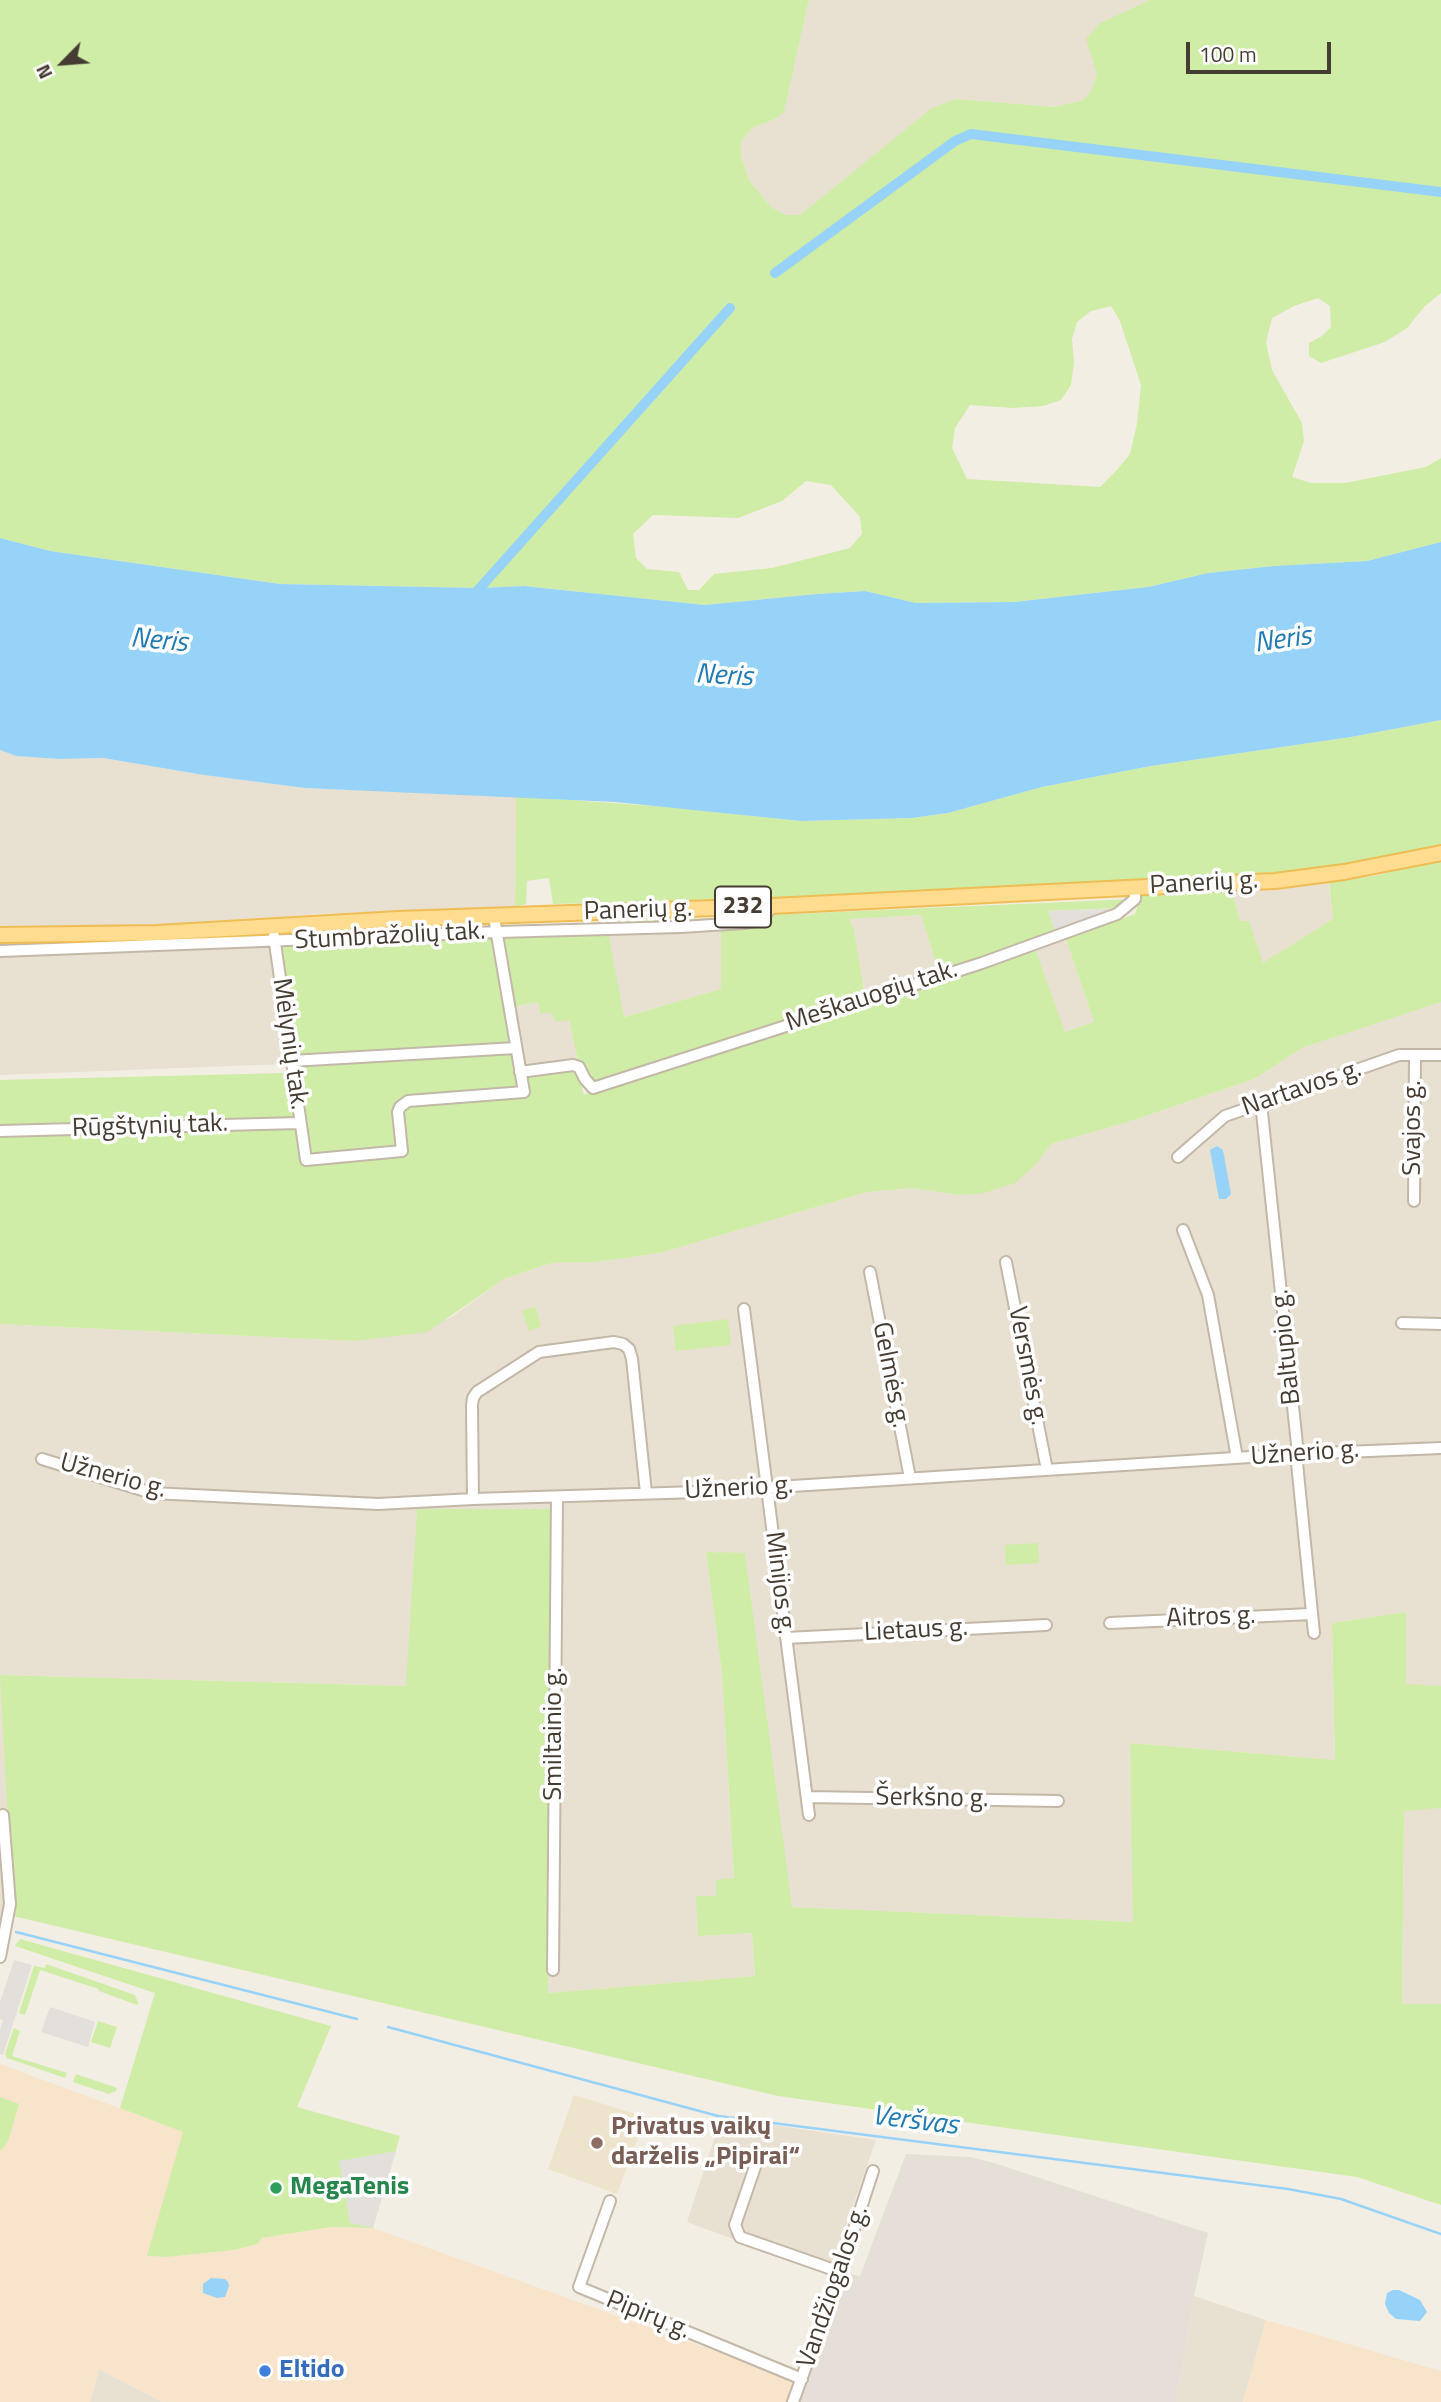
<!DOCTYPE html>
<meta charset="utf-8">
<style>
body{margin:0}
#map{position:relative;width:1441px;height:2402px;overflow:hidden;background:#f3eee3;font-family:"Titillium Web",sans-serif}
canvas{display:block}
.north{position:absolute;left:28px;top:28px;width:70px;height:70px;-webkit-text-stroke:5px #fff;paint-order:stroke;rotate:245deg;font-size:19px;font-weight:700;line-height:28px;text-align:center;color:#463d32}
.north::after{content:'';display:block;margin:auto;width:24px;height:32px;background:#463d32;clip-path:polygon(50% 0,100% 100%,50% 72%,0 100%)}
.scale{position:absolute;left:1186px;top:42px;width:145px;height:32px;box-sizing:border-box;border:4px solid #463d32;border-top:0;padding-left:9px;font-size:21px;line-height:24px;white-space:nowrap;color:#463d32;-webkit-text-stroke:5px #fff;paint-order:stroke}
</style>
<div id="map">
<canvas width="1441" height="2402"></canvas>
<div class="north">N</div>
<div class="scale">100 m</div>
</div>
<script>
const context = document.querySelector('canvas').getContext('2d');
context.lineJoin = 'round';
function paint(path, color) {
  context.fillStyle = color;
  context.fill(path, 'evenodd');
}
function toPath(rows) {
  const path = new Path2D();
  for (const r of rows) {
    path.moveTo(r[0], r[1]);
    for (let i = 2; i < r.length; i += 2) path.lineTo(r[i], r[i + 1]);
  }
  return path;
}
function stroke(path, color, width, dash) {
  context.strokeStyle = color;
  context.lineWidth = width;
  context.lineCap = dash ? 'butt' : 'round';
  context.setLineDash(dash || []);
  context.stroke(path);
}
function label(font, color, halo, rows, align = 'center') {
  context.font = font + ' "Titillium Web",sans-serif';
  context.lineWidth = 7;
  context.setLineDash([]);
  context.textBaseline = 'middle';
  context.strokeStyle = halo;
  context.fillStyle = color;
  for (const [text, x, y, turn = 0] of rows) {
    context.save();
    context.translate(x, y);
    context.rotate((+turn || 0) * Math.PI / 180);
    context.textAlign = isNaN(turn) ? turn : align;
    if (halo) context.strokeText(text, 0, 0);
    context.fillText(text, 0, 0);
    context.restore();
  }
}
paint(toPath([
 [809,0,1150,0,1101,23,1097,74,1091,91,1083,100,1055,107,956,99,933,108,800,215,785,215,770,206,749,180,741,155,741,142,752,128,775,119,784,111],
 [0,750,16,756,59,759,103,758,204,775,305,788,516,796,515,907,316,914,173,926,0,927],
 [1328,878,1333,919,1263,964,1249,922,1240,922,1231,888],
 [921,915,939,972,865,996,854,929,848,919],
 [721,926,722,989,623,1017,608,933],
 [1066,939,1094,1022,1064,1032,1036,951],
 [267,946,273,951,286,1061,283,1064,0,1075,0,956],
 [539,1002,551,1012,569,1020,578,1061,527,1068,523,1064,513,1007],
 [1441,1002,1441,2004,1402,2004,1406,1612,1332,1623,1335,1760,1130,1743,1134,1922,791,1907,745,1554,706,1552,722,1674,734,1878,717,1896,698,1936,752,1933,755,1976,548,1993,551,1735,417,1510,407,1686,1,1675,12,1903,0,1957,0,1324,355,1341,450,1318,504,1279,551,1263,596,1262,660,1253,867,1192,912,1188,960,1195,1037,1163,1051,1144,1128,1122,1254,1079,1302,1048],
 [722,2115,738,2120,876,2140,829,2274,687,2222],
 [1194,2296,1266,2320,1243,2402,1176,2402],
 [99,2369,162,2402,90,2402]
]), '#e8e0d0');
paint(toPath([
 [0,2064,184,2132,148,2256,167,2257,234,2250,262,2238,331,2227,373,2228,795,2380,787,2402,162,2402,99,2369,90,2402,0,2402],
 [1266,2320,1441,2371,1441,2402,1243,2402]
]), '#f8e4cb');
paint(toPath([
 [906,2154,970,2157,994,2163,1208,2233,1194,2296,1176,2402,793,2402,840,2272,860,2276]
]), '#e5dfd8');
paint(toPath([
 [574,2095,646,2117,617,2194,548,2169]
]), '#eee3cb');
paint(toPath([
 [0,0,809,0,784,112,775,119,752,128,741,142,741,155,749,180,770,206,785,215,800,215,932,108,956,99,1055,107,1083,100,1091,91,1097,74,1086,39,1100,23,1150,0,1441,0,1441,293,1425,306,1407,328,1385,342,1321,363,1309,356,1309,343,1322,336,1331,327,1330,306,1318,298,1294,306,1272,318,1266,342,1272,370,1302,423,1304,441,1292,477,1311,483,1345,483,1426,467,1441,458,1441,542,1367,561,1274,566,1208,573,1148,587,1014,602,916,603,865,591,817,594,705,605,524,586,480,588,280,584,50,551,0,538],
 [1111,306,1120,321,1141,385,1137,424,1130,454,1116,471,1100,487,967,479,952,448,955,428,970,405,1013,408,1043,406,1061,400,1071,385,1074,363,1072,339,1077,322,1091,311],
 [806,481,831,485,860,517,862,534,850,548,772,568,714,574,699,590,688,590,679,572,647,569,636,558,633,534,653,515,738,518,782,501],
 [1441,720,1441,845,1368,860,1325,869,1136,881,770,898,553,904,549,878,527,881,526,904,515,907,516,796,667,807,801,821,912,818,948,813,1042,787,1151,766,1351,737],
 [1441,860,1441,1002,1302,1048,1254,1079,1128,1122,1051,1144,1037,1163,1015,1183,984,1193,960,1195,912,1188,867,1192,660,1253,596,1262,551,1263,504,1279,427,1332,355,1341,0,1324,0,1135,296,1128,303,1163,403,1155,402,1112,406,1106,528,1096,525,1076,577,1070,584,1095,757,1038,1036,951,1065,1032,1094,1022,1066,939,1135,914,1142,892,1231,888,1240,921,1249,921,1263,963,1333,919,1329,881,1374,876],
 [1132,899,1121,908,1048,911,1056,933,939,972,921,915,849,919,854,929,865,996,595,1082,589,1079,583,1062,578,1061,569,1020,556,1022,551,1012,541,1014,538,1002,513,1007,502,937,608,932,624,1017,721,989,721,926,758,924,770,921,771,915],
 [759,916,759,917,587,928,609,922],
 [492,935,512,1044,293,1058,280,946],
 [512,1051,519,1086,516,1088,401,1102,398,1148,308,1157,294,1063],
 [285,1073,288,1078,293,1119,0,1127,0,1080],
 [533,1307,536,1308,541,1326,529,1331,522,1311],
 [728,1319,731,1345,676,1351,673,1326],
 [417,1509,552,1509,548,1993,755,1976,752,1933,698,1936,696,1896,716,1896,716,1880,734,1878,722,1674,706,1552,745,1553,792,1907,1133,1922,1130,1743,1335,1760,1332,1623,1406,1612,1406,1684,1441,1686,1441,1808,1404,1811,1402,2004,1441,2004,1441,2205,1357,2177,778,2096,13,1916,0,1675,406,1686],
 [1038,1543,1039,1563,1006,1565,1005,1545],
 [20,1939,331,2026,297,2107,400,2136,373,2228,331,2227,262,2238,257,2244,234,2250,167,2257,147,2256,183,2132,120,2108,155,1993,15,1946],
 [46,1964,135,1995,138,2003,137,2005,99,1991,99,1989,40,1970,25,2015,19,2013,34,1966,45,1968],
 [98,2021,117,2027,110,2048,91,2042],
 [14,2028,20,2031,12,2056,67,2073,65,2078,7,2058,5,2054],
 [76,2074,117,2088,116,2091,109,2094,73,2082],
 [0,2097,19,2104,8,2141,2,2150,0,2150]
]), '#cfeda6');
paint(toPath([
 [1121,908,1057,936,1048,911],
 [14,1960,32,1965,3,2055,0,2054,0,2030,3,2020,0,2019,0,2002],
 [50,2007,95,2022,88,2047,41,2032],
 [396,2151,373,2228,350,2223,339,2161]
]), '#e3e0dc');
paint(toPath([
 [0,538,50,551,280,584,480,588,524,586,705,605,817,594,865,591,916,603,1014,602,1148,587,1208,573,1274,566,1367,561,1441,542,1441,720,1351,737,1151,766,1042,787,948,813,912,818,801,821,615,802,305,788,204,775,103,758,59,759,16,756,0,750],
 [1217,1146,1223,1150,1231,1194,1226,1199,1219,1199,1210,1150],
 [211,2278,225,2279,228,2282,229,2286,225,2297,217,2298,203,2293,203,2284],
 [1393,2290,1399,2290,1420,2300,1427,2312,1420,2321,1396,2319,1389,2313,1385,2304,1387,2293]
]), '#97d3f8');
stroke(toPath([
 [16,1932,357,2019],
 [388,2027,718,2116,1288,2189,1341,2199,1441,2234]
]), '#97d3f8', 2.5);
stroke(toPath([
 [775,273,955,141,971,134,1441,192],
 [471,598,730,308]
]), '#97d3f8', 10);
const minor = toPath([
 [274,936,306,1160,402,1151,398,1112,400,1107,408,1101,524,1092,494,917],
 [0,951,498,932,681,927,744,923,762,920,772,906],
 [291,1061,516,1048],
 [520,1072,573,1065,579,1067,585,1079,593,1088,982,963,1117,914,1135,899,1135,888],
 [1261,1103,1298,1454,1297,1463,1314,1633],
 [0,1131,299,1123],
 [1178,1157,1225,1116,1399,1055,1441,1055],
 [1414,1201,1415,1055],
 [1183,1230,1208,1295,1237,1458],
 [1006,1262,1047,1470],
 [870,1272,910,1478],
 [744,1309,809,1815],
 [1402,1323,1441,1324],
 [42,1459,152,1493,378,1504,473,1499,698,1492,1298,1454,1441,1448],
 [473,1499,472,1405,473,1398,477,1392,539,1352,614,1342,623,1344,629,1349,632,1359,646,1493],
 [1110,1623,1312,1614],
 [786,1638,1046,1625],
 [807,1797,1058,1801],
 [0,1957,10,1904,3,1815],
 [553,1970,557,1497],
 [757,2161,735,2225,740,2237,840,2272],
 [610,2201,579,2287,802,2379],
 [793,2402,840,2272,873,2171]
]);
const major = toPath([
 [0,935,157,933,398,919,772,906,1226,883,1275,881,1344,872,1441,853]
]);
stroke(minor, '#c3b8a7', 14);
stroke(major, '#f0bd54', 18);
stroke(minor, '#fff', 10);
stroke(major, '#ffdc90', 14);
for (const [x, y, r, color] of [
 [597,2143,7,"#8d6e63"],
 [276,2188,7,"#2e9e5b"],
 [265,2371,7,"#3f7fe0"]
]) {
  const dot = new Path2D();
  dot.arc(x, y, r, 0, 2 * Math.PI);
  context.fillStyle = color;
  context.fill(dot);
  stroke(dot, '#fff', 2.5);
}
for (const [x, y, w] of [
 [743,907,56]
]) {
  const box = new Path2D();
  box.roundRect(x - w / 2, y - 20.5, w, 41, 5);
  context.fillStyle = '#fff';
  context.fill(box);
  stroke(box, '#463d32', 2);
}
label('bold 24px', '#463d32', null, [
 ["232",743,907]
]);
label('26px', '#463d32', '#fff', [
 ["Panerių g.",1204,884,-3],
 ["Panerių g.",638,911,-2],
 ["Stumbražolių tak.",390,937,-3],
 ["Meškauogių tak.",872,997,-18],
 ["Mėlynių tak.",289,1044,82],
 ["Nartavos g.",1302,1089,-19],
 ["Rūgštynių tak.",150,1127,-2],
 ["Svajos g.",1414,1128,-90],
 ["Baltupio g.",1287,1347,-96],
 ["Versmės g.",1027,1366,79],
 ["Gelmės g.",890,1375,79],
 ["Užnerio g.",1305,1454,-4],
 ["Užnerio g.",113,1477,15],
 ["Užnerio g.",739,1489,-3],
 ["Minijos g.",779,1583,83],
 ["Aitros g.",1211,1618,-2],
 ["Lietaus g.",916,1631,-3],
 ["Smiltainio g.",555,1734,-90],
 ["Šerkšno g.",932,1799,1],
 ["Vandžiogalos g.",834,2287,-71],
 ["Pipirų g.",648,2316,22]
]);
label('bold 26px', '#785e54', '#fff', [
 ["Privatus vaikų",611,2128],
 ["darželis „Pipirai“",611,2158]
], 'left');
label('bold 26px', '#27864d', '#fff', [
 ["MegaTenis",290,2188]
], 'left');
label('bold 26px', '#366cbe', '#fff', [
 ["Eltido",279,2371]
], 'left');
label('italic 28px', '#207ab3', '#fff', [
 ["Neris",1283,641,-8],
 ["Neris",159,642,5],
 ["Neris",724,677,3],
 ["Veršvas",915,2122,7]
]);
</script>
